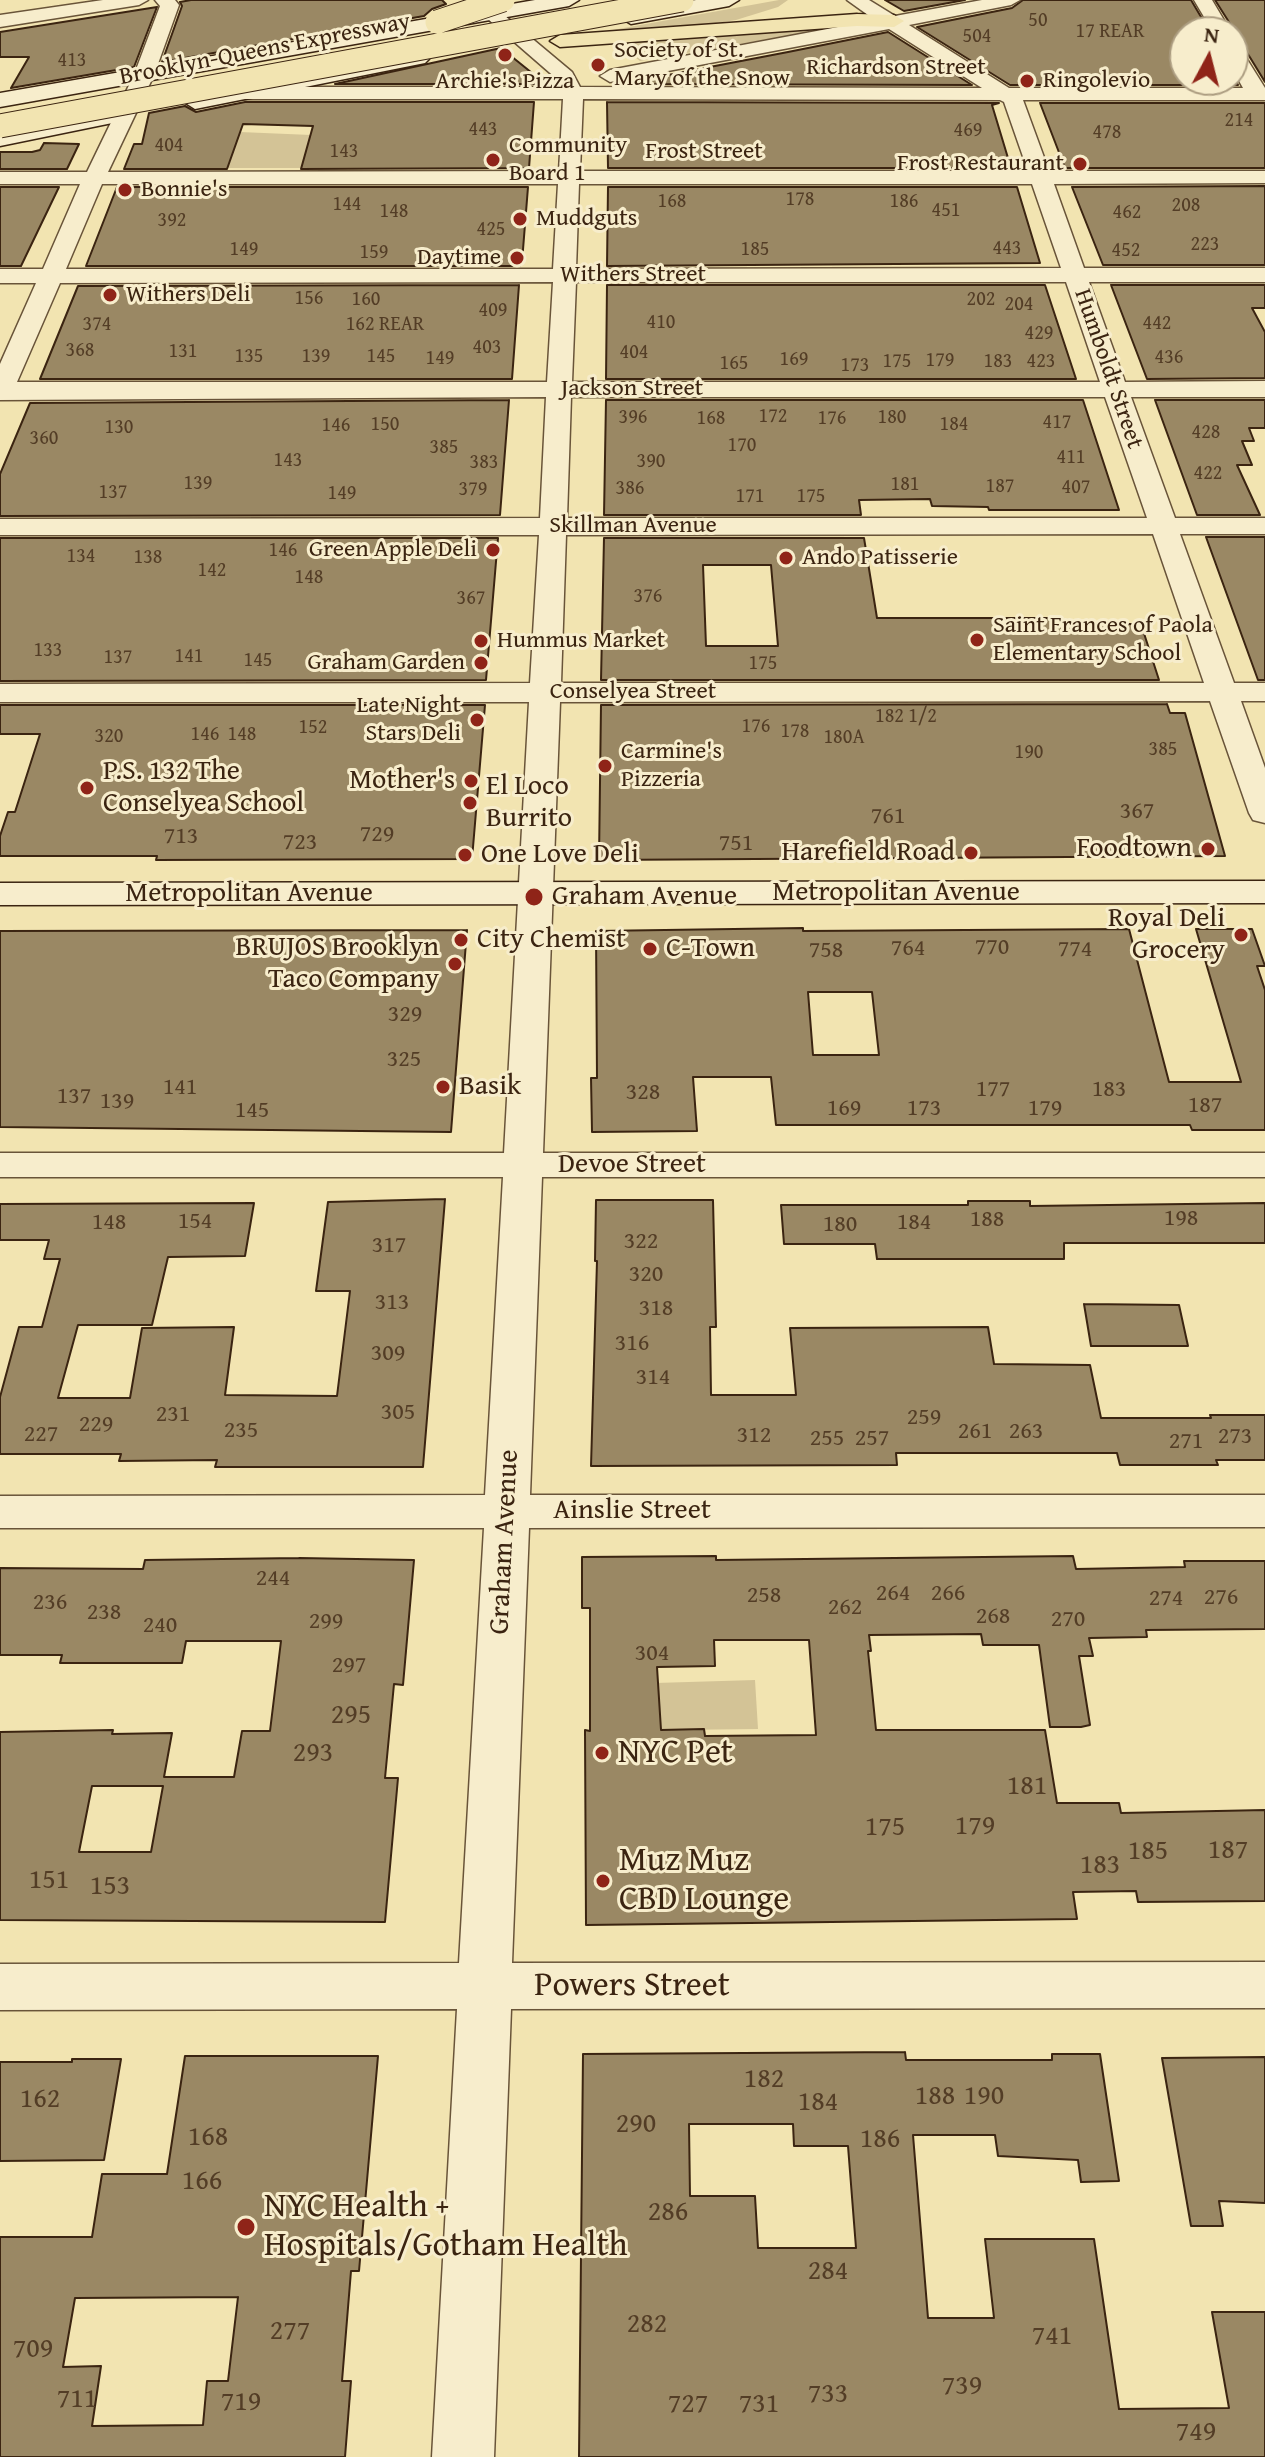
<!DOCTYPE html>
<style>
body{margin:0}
#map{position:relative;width:1265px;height:2457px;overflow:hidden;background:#f2e4b1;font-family:"Gentium Book Plus",serif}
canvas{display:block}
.north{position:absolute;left:1169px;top:16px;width:80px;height:80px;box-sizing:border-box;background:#f7edcc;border:2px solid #ac9d81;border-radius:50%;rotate:7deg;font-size:22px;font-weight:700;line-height:32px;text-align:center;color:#3b2411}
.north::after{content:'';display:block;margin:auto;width:28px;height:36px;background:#8f2418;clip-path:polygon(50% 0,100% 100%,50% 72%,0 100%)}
</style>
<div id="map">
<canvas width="1265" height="2457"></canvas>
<div class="north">N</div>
</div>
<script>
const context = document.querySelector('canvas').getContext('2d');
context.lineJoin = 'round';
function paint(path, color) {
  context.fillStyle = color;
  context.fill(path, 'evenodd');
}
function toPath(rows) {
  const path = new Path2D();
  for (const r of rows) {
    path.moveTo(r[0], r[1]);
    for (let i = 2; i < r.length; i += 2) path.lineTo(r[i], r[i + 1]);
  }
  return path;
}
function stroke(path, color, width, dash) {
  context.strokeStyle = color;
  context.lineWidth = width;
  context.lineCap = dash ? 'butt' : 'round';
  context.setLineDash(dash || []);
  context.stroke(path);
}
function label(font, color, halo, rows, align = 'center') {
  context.font = font + ' "Gentium Book Plus",serif';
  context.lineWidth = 6;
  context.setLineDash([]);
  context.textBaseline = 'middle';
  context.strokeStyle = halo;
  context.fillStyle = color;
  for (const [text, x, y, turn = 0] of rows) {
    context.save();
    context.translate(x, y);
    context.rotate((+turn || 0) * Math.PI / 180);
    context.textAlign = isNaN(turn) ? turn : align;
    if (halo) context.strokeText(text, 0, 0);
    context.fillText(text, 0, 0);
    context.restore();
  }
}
paint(toPath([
 [779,0,788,0,778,7,736,20,692,27,596,33],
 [827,29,640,61,615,42,825,28],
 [240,132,311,135,301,168,228,168],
 [755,1680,758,1729,589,1731,589,1685]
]), '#d3c396');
const building = toPath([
 [191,0,442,0,446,4,432,9,424,16,162,62,182,6,180,2,191,0],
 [885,0,965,0,904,11,885,0],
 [1023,0,1191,0,1210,32,1185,32,1185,80,1233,80,1233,76,1238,85,1010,85,917,27,1012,8,1023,0],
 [1215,0,1265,0,1265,82,1243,46,1233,43,1234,30,1215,0],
 [157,7,134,67,11,88,29,57,0,57,0,32,157,7],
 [888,32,972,85,621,84,788,52,888,32],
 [501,48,537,77,536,84,335,84,501,48],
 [245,102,534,102,529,168,301,169,313,126,243,124,227,169,124,169,134,144,142,144,149,113,185,106,196,112,245,102],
 [607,102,999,103,992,105,1011,168,608,168,607,102],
 [1040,103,1265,103,1265,168,1065,168,1040,103],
 [44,143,79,144,67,169,0,169,0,152,32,152,40,150,44,143],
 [1265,186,1265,265,1103,265,1072,187,1265,186],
 [0,187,59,187,21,266,0,266,0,187],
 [117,187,528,187,522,262,520,266,86,266,117,187],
 [608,187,1017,187,1040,263,607,266,608,187],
 [519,285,512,379,40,379,78,286,519,285],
 [607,285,1045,285,1076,379,606,379,607,285],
 [1111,285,1265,285,1265,308,1252,308,1265,332,1265,378,1147,379,1111,285],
 [509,400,500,515,0,516,0,474,30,403,509,400],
 [606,400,1083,400,1119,510,989,510,988,507,932,506,930,499,859,500,861,515,604,515,606,400],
 [1155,400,1265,400,1265,428,1249,428,1254,441,1242,441,1252,465,1237,465,1260,515,1197,515,1155,400],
 [1206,537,1265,537,1265,680,1258,680,1206,537],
 [0,538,498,538,486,680,0,681,0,538],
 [604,538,864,538,877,618,1056,618,1057,624,1141,624,1159,680,601,680,604,538],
 [703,565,771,565,778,646,706,646,703,565],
 [1167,704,1170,713,1185,713,1225,856,599,860,601,705,1167,704],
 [0,705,485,705,472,859,156,860,157,856,0,856,0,836,8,812,15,812,40,734,0,734,0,705],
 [803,928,803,931,1129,929,1169,1082,1241,1082,1196,929,1252,929,1265,966,1257,966,1265,990,1265,1130,1192,1130,1190,1125,776,1125,771,1077,693,1077,697,1131,592,1132,591,1078,597,1078,596,931,803,928],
 [808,992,872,992,879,1055,813,1055,808,992],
 [467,930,451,1132,0,1127,0,931,467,930],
 [445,1199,423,1467,215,1467,217,1460,119,1461,121,1454,0,1454,0,1397,19,1327,42,1327,60,1259,44,1259,49,1240,0,1240,0,1204,254,1203,245,1256,168,1257,152,1325,78,1325,58,1398,130,1398,142,1328,234,1327,225,1395,337,1396,350,1291,316,1291,328,1202,445,1199],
 [596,1200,713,1200,716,1327,710,1327,711,1395,796,1395,790,1328,988,1327,994,1364,1090,1365,1101,1418,1211,1418,1210,1415,1265,1415,1265,1460,1216,1460,1218,1465,1120,1465,1117,1453,896,1453,897,1465,591,1466,597,1261,595,1261,596,1200],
 [968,1201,1030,1201,1030,1206,1265,1203,1265,1243,1064,1243,1064,1259,877,1259,875,1244,784,1244,781,1205,968,1205,968,1201],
 [1084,1304,1179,1305,1188,1346,1091,1346,1084,1304],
 [716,1556,716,1560,1073,1556,1076,1569,1185,1567,1184,1561,1265,1561,1265,1629,1146,1630,1147,1637,1089,1638,1093,1656,1079,1656,1090,1725,1081,1727,1050,1727,1039,1645,983,1645,981,1634,869,1635,871,1651,868,1651,876,1730,1045,1730,1057,1803,1119,1803,1121,1813,1265,1810,1265,1901,1138,1902,1136,1891,1073,1892,1077,1919,586,1925,585,1730,590,1731,590,1608,582,1608,582,1557,716,1556],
 [714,1640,809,1640,816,1735,705,1736,704,1729,661,1730,657,1667,715,1666,714,1640],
 [299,1558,414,1560,403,1685,394,1684,385,1778,398,1778,385,1922,0,1920,0,1732,113,1730,112,1734,172,1733,164,1777,234,1777,242,1731,270,1731,281,1641,186,1641,182,1663,60,1663,62,1655,0,1655,0,1568,143,1569,145,1560,299,1558],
 [92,1786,163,1786,151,1852,79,1852,92,1786],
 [905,2052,906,2060,1052,2060,1052,2054,1100,2054,1119,2181,1081,2182,1078,2160,998,2156,995,2135,913,2135,928,2318,994,2318,985,2239,1094,2239,1119,2409,1229,2408,1212,2312,1265,2312,1265,2457,579,2457,583,2054,905,2052],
 [689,2124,793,2124,794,2146,848,2146,856,2248,758,2248,755,2196,690,2196,689,2124],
 [185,2056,378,2056,359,2271,351,2271,342,2381,351,2381,345,2457,0,2457,0,2237,92,2237,102,2174,167,2174,185,2056],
 [238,2297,228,2381,207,2381,203,2425,92,2426,101,2366,63,2367,75,2298,238,2297],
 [1265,2057,1265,2203,1219,2201,1223,2226,1191,2226,1162,2058,1265,2057],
 [72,2059,121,2059,104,2160,0,2161,0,2062,72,2062,72,2059]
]);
paint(building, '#9a8864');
stroke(building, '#3b2411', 2);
const minor = toPath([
 [103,0,148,0,139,5,0,27,0,15,103,0],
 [155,0,175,0,179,5,154,75,108,172,559,171,563,99,239,99,229,93,239,87,560,87,557,79,466,0,486,0,572,72,580,87,982,88,889,29,610,82,600,76,610,70,875,20,847,0,869,0,895,16,982,0,1020,0,1011,5,909,25,1009,88,1243,88,1233,70,1233,46,1240,48,1265,88,1265,100,1023,100,1049,171,1265,171,1265,183,1054,184,1084,268,1265,268,1265,282,1089,282,1125,382,1265,381,1265,397,1131,397,1175,518,1265,518,1265,534,1180,534,1234,683,1265,683,1265,701,1241,701,1265,768,1265,823,1253,820,1249,813,1210,701,560,702,543,1153,1265,1153,1265,1177,542,1177,530,1495,1265,1495,1265,1527,529,1528,512,1963,1265,1962,1265,2008,511,2009,494,2457,432,2457,457,2009,0,2010,0,1964,459,1963,484,1528,0,1528,0,1496,485,1495,503,1177,0,1177,0,1153,504,1153,529,702,0,702,0,684,530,683,539,535,0,535,0,519,540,518,546,397,0,400,0,364,36,283,0,283,0,269,43,269,80,184,0,184,0,172,87,172,134,75,160,6,155,0],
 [583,99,1000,100,1004,102,1028,171,580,171,583,99],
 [102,184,558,184,553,269,66,269,102,184],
 [579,184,1032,184,1061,268,576,269,579,184],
 [553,282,547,382,17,382,60,283,553,282],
 [576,282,1066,282,1100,382,572,382,576,282],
 [571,397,1105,397,1147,518,567,518,571,397],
 [1153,534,1204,683,561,683,566,535,1153,534],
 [1194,0,1212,0,1231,32,1213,32,1194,0]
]);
const secondary = toPath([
 [535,0,579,0,569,6,0,107,0,93,535,0],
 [696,0,739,0,729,6,631,24,621,18,631,12,696,0],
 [418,53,425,55,429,59,425,63,195,109,184,102,195,95,418,53],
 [119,108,130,115,127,120,0,146,0,132,119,108],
 [1265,881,1265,903,0,905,0,883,1265,881]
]);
const motorway = toPath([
 [857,14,894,15,904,21,894,27,857,26,560,47,550,41,560,35,857,14]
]);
stroke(minor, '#695439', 3);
stroke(secondary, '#3b2411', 3);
stroke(motorway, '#3b2411', 3);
paint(minor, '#f7edcc');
paint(secondary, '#f7edcc');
paint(motorway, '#f2e4b1');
const motorwayBridge = toPath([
 [437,22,503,0],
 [0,126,682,0]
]);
stroke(motorwayBridge, '#3b2411', 25, []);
stroke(motorwayBridge, '#f2e4b1', 23);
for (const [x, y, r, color] of [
 [505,55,8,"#8f2418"],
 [598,65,8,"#8f2418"],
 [1027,81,8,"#8f2418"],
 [493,160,8,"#8f2418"],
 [1080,164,8,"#8f2418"],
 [125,190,8,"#8f2418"],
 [520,219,8,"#8f2418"],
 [517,258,8,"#8f2418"],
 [110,295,8,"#8f2418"],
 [493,550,8,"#8f2418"],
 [786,558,8,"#8f2418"],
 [977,640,8,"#8f2418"],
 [481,641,8,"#8f2418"],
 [481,663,8,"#8f2418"],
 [477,720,8,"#8f2418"],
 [605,766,8,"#8f2418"],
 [471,781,8,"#8f2418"],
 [87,788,8,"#8f2418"],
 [470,803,8,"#8f2418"],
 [1208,849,8,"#8f2418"],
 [971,853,8,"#8f2418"],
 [465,855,8,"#8f2418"],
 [534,897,10,"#8f2418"],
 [1241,935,8,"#8f2418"],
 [461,940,8,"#8f2418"],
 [650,949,8,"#8f2418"],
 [455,964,8,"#8f2418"],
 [443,1087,8,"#8f2418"],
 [602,1753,8,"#8f2418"],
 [603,1881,8,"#8f2418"],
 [246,2227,10,"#8f2418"]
]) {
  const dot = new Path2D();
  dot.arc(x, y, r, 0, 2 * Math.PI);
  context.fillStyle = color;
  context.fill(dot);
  stroke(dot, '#f7edcc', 3);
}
label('20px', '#533d26', null, [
 ["50",1038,21],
 ["17 REAR",1110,32],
 ["504",977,37],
 ["413",72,61],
 ["214",1239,121],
 ["443",483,130],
 ["469",968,131],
 ["478",1107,133],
 ["404",169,146],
 ["143",344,152],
 ["178",800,200],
 ["168",672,202],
 ["186",904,202],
 ["144",347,205],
 ["208",1186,206],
 ["451",946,211],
 ["148",394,212],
 ["462",1127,213],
 ["392",172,221],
 ["425",491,230],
 ["223",1205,245],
 ["443",1007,249],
 ["149",244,250],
 ["185",755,250],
 ["452",1126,251],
 ["159",374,253],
 ["156",309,299],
 ["160",366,300],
 ["202",981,300],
 ["204",1019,305],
 ["409",493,311],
 ["410",661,323],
 ["442",1157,324],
 ["374",97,325],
 ["162 REAR",385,325],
 ["429",1039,334],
 ["403",487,348],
 ["368",80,351],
 ["131",183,352],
 ["404",634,353],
 ["135",249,357],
 ["139",316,357],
 ["145",381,357],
 ["436",1169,358],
 ["149",440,359],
 ["169",794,360],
 ["179",940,361],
 ["175",897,362],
 ["183",998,362],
 ["423",1041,362],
 ["165",734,364],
 ["173",855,366],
 ["172",773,417],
 ["396",633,418],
 ["180",892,418],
 ["168",711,419],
 ["176",832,419],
 ["417",1057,423],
 ["150",385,425],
 ["184",954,425],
 ["146",336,426],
 ["130",119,428],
 ["428",1206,433],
 ["360",44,439],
 ["170",742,446],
 ["385",444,448],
 ["411",1071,458],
 ["143",288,461],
 ["390",651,462],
 ["383",484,463],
 ["422",1208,474],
 ["139",198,484],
 ["181",905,485],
 ["187",1000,487],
 ["407",1076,488],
 ["386",630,489],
 ["379",473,490],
 ["137",113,493],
 ["149",342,494],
 ["171",750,497],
 ["175",811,497],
 ["146",283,551],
 ["134",81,557],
 ["138",148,558],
 ["142",212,571],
 ["148",309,578],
 ["376",648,597],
 ["367",471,599],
 ["133",48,651],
 ["141",189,657],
 ["137",118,658],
 ["145",258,661],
 ["175",763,664],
 ["182 1/2",906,717],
 ["176",756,727],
 ["152",313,728],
 ["178",795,732],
 ["146",205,735],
 ["148",242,735],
 ["320",109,737],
 ["180A",844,738],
 ["385",1163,750],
 ["190",1029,753]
]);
label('24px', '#3b2411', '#f7edcc', [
 ["Brooklyn-Queens Expressway",265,50,-11],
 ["Richardson Street",896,68],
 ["Frost Street",704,152],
 ["Withers Street",633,275],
 ["Humboldt Street",1108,369,71],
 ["Jackson Street",632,389],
 ["Skillman Avenue",633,526],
 ["Conselyea Street",633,692]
]);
label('24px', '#3b2411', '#f7edcc', [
 ["Society of St.",614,51],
 ["Mary of the Snow",614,79],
 ["Ringolevio",1043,81],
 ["Archie's Pizza",505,82,"center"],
 ["Community",509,146],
 ["Board 1",509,174],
 ["Frost Restaurant",1064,164,"right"],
 ["Bonnie's",141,190],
 ["Muddguts",536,219],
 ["Daytime",501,258,"right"],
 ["Withers Deli",126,295],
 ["Green Apple Deli",477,550,"right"],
 ["Ando Patisserie",802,558],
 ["Saint Frances of Paola",993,626],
 ["Elementary School",993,654],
 ["Hummus Market",497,641],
 ["Graham Garden",465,663,"right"],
 ["Late Night",461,706,"right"],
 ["Stars Deli",461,734,"right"],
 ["Carmine's",621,752],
 ["Pizzeria",621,780]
], 'left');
label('24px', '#533d26', null, [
 ["367",1137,812],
 ["761",888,817],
 ["729",377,835],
 ["713",181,837],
 ["723",300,843],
 ["751",736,844],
 ["770",992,948],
 ["764",908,949],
 ["774",1075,950],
 ["758",826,951],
 ["329",405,1015],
 ["325",404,1060],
 ["141",180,1088],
 ["177",993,1090],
 ["183",1109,1090],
 ["328",643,1093],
 ["137",74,1097],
 ["139",117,1102],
 ["187",1205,1106],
 ["169",844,1109],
 ["173",924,1109],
 ["179",1045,1109],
 ["145",252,1111],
 ["198",1181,1219],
 ["188",987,1220],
 ["154",195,1222],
 ["148",109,1223],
 ["184",914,1223],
 ["180",840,1225],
 ["322",641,1242],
 ["317",389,1246],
 ["320",646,1275],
 ["313",392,1303],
 ["318",656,1309],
 ["316",632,1344],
 ["309",388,1354],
 ["314",653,1378],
 ["305",398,1413],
 ["231",173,1415],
 ["259",924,1418],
 ["229",96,1425],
 ["235",241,1431],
 ["261",975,1432],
 ["263",1026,1432],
 ["227",41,1435],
 ["312",754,1436],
 ["273",1235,1437],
 ["255",827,1439],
 ["257",872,1439],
 ["271",1186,1442],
 ["244",273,1579],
 ["264",893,1594],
 ["266",948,1594],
 ["258",764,1596],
 ["276",1221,1598],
 ["274",1166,1599],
 ["236",50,1603],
 ["262",845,1608],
 ["238",104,1613],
 ["268",993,1617],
 ["270",1068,1620],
 ["299",326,1622],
 ["240",160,1626],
 ["304",652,1654],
 ["297",349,1666]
]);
label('28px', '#3b2411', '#f7edcc', [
 ["P.S. 132 The",103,772],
 ["Conselyea School",103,804],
 ["Mother's",455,781,"right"],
 ["El Loco",486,787],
 ["Burrito",486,819],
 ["Foodtown",1192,849,"right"],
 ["Harefield Road",955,853,"right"],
 ["One Love Deli",481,855],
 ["Graham Avenue",552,897],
 ["Royal Deli",1225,919,"right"],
 ["Grocery",1225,951,"right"],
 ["City Chemist",477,940],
 ["BRUJOS Brooklyn",439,948,"right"],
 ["Taco Company",439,980,"right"],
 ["C-Town",666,949],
 ["Basik",459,1087]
], 'left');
label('28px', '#3b2411', '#f7edcc', [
 ["Metropolitan Avenue",896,893],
 ["Metropolitan Avenue",249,894],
 ["Devoe Street",632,1165],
 ["Ainslie Street",632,1511],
 ["Graham Avenue",505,1542,-87]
]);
label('28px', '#533d26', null, [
 ["295",351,1716],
 ["293",313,1754],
 ["181",1027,1787],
 ["179",975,1827],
 ["175",885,1828],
 ["187",1228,1851],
 ["185",1148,1852],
 ["183",1100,1866],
 ["151",49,1881],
 ["153",110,1887],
 ["182",764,2080],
 ["188",935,2097],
 ["190",984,2097],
 ["162",40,2100],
 ["184",818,2103],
 ["290",636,2125],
 ["168",208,2138],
 ["186",880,2140],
 ["166",202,2182],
 ["286",668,2213],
 ["284",828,2272],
 ["282",647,2325],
 ["277",290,2332],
 ["741",1052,2337],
 ["709",33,2350],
 ["739",962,2387],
 ["733",828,2395],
 ["711",77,2400],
 ["719",241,2403],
 ["727",688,2405],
 ["731",759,2405],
 ["749",1196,2433]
]);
label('34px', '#3b2411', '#f7edcc', [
 ["NYC Pet",618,1753],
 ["Muz Muz",619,1861],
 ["CBD Lounge",619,1900],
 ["NYC Health +",264,2207],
 ["Hospitals/Gotham Health",264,2246]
], 'left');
label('34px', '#3b2411', '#f7edcc', [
 ["Powers Street",632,1986]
]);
</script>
